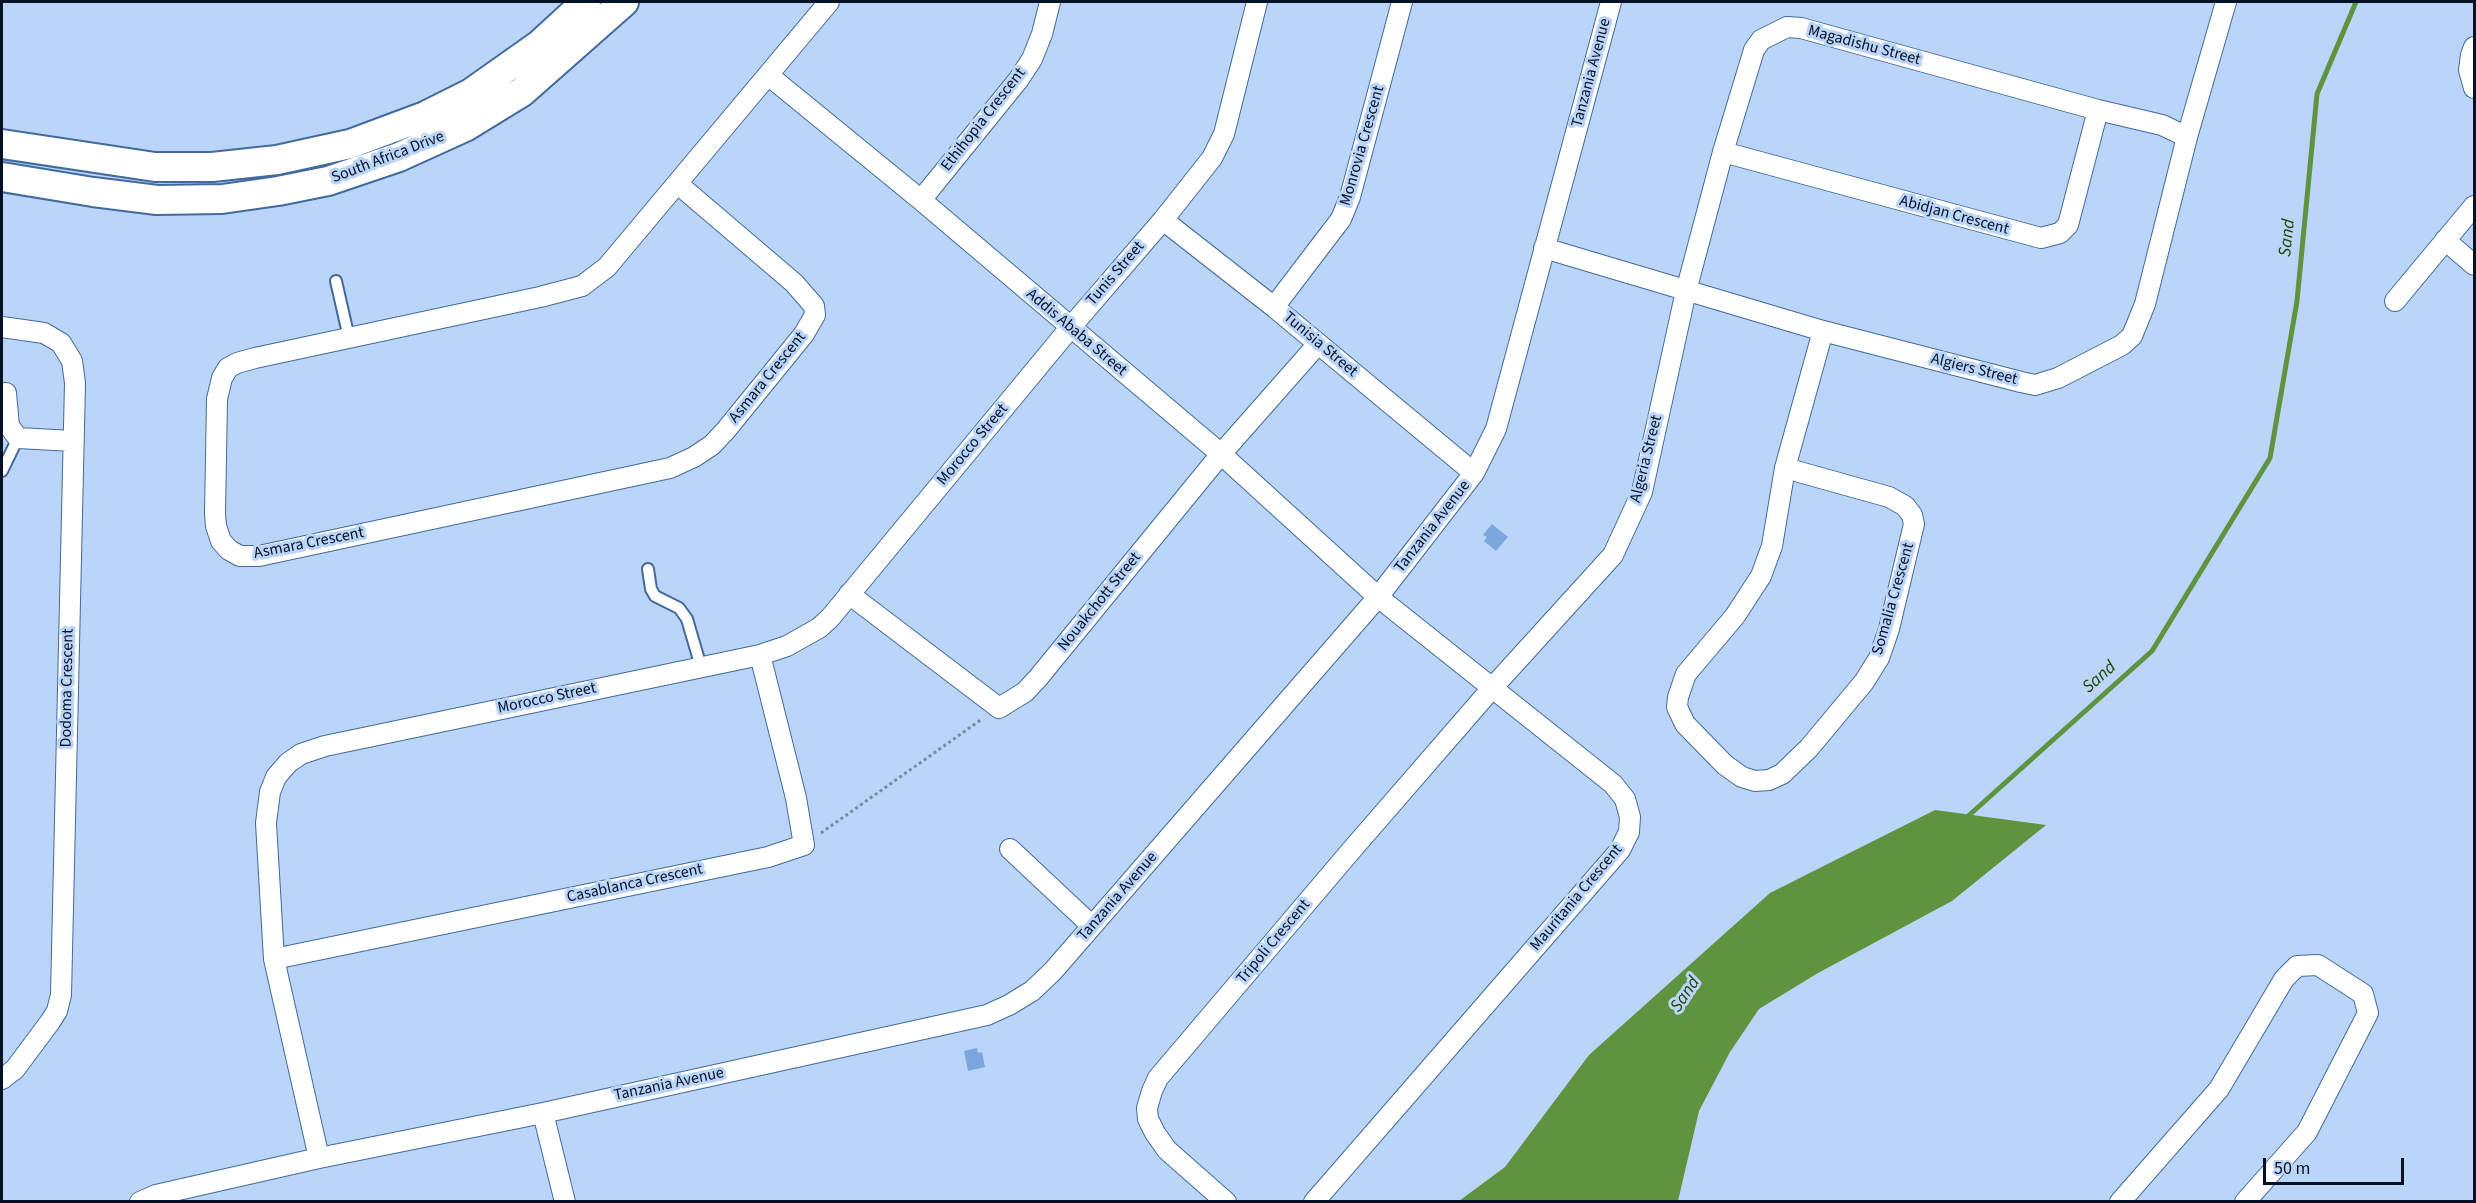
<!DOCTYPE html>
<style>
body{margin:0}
#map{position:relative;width:2476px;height:1203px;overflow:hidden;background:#bad5f8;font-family:"Source Sans 3",sans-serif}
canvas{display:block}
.frame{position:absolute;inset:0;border:3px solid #031126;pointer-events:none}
.scale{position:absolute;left:2263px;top:1158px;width:141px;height:27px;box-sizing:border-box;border:3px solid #031126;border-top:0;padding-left:8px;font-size:18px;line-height:21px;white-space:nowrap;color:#031126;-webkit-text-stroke:4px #bad5f8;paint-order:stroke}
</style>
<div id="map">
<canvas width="2476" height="1203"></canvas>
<div class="frame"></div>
<div class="scale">50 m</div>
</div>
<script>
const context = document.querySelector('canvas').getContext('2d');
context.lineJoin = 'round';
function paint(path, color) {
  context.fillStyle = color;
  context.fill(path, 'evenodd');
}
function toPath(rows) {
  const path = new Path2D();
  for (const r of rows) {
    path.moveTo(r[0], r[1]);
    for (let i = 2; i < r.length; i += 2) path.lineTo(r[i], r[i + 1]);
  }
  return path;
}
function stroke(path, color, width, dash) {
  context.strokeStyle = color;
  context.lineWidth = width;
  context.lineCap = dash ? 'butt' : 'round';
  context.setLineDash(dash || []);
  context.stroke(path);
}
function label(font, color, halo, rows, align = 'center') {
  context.font = font + ' "Source Sans 3",sans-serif';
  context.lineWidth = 6;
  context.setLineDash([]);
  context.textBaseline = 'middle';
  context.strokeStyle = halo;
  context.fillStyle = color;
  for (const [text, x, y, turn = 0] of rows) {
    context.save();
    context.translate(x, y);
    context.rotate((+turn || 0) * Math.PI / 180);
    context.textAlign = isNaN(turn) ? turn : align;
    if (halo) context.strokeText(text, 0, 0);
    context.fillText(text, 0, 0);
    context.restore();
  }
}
paint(toPath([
 [1935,810,2046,825,1952,901,1818,973,1759,1009,1730,1052,1699,1111,1678,1201,1459,1201,1505,1167,1589,1055,1770,893]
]), '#5e943f');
stroke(toPath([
 [1966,818,2152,651,2270,458,2297,301,2317,94,2356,2]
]), '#5e943f', 5);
paint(toPath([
 [1492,524,1508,537,1496,551,1484,541,1487,537,1483,535],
 [977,1048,978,1053,982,1052,985,1067,968,1071,964,1051]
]), '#7ca6de');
const lane = toPath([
 [336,281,349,338],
 [2,471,18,438],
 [648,569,651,589,655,596,679,608,687,619,701,667]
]);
const street = toPath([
 [2474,47,2471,55,2469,70,2474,88],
 [768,75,921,200,1221,454,1378,597,1613,784,1625,799,1630,817,1629,832,1620,850,1314,1202],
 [1723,152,2041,238,2060,233,2068,225,2098,110],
 [678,184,794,283,814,306,815,315,804,334,726,430,712,445,694,457,670,468,259,556,240,556,229,550,221,541,216,526,215,514,217,399,222,378,228,368,237,363,255,358,540,297,582,286,607,267,829,2],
 [921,200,1019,79,1032,59,1042,34,1050,2],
 [1163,220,1274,307,1474,473],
 [2445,240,2474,265],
 [1544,248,1823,331,2021,382,2035,385,2058,378,2122,345,2132,336,2145,304,2187,137,2226,2],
 [2395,301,2474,206],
 [1274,307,1341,219,1350,197,1402,2],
 [2,327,44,333,61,343,72,361,75,383,61,995,57,1011,50,1022,15,1069,2,1079],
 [6,393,9,426,18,438,73,441],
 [1785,468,1889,497,1905,506,1912,515,1914,524,1889,629,1879,658,1864,682,1809,748,1782,774,1769,780,1755,781,1742,777,1725,765,1685,724,1677,707,1678,697,1686,674,1735,616,1761,576,1772,546,1785,468,1823,331],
 [849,594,999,708,1025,692,1038,678,1221,454,1318,344],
 [1010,849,1092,926],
 [274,959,768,857,804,845,796,798,760,655],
 [543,1113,565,1202],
 [319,1158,274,959,266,823,270,792,276,777,288,763,301,754,325,746,760,655,787,646,819,628,830,618,1070,328,1163,220,1212,158,1224,134,1257,2],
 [140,1202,156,1195,319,1158,543,1113,987,1015,1009,1005,1032,991,1053,971,1378,597,1474,473,1496,429,1611,2],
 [1226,1202,1167,1150,1155,1133,1148,1119,1147,1108,1152,1091,1158,1078,1349,853,1493,687,1613,555,1642,492,1686,291,1723,152,1754,50,1761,40,1787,27,1801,28,2098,110,2162,125,2187,137],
 [2120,1202,2219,1089,2284,979,2297,966,2318,965,2363,994,2368,1013,2307,1132,2245,1202]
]);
const secondary = toPath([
 [2,144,155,167,212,167,277,160,350,144,425,116,471,93,539,45,586,2],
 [2,177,93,192,157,200,222,199,278,191,328,181,399,157,465,127,522,92,624,2]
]);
stroke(lane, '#426a9e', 14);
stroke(street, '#426a9e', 22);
stroke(secondary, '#426a9e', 32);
stroke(toPath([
 [821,833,982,719]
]), '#758ba9', 3, [3, 3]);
stroke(lane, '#fff', 10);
stroke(street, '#fff', 20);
stroke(secondary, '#fff', 28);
label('16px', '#031126', '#bad5f8', [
 ["Magadishu Street",1864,46,15],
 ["Tanzania Avenue",1592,73,-75],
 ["Ethihopia Crescent",984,120,-52],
 ["Monrovia Crescent",1363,146,-74],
 ["South Africa Drive",388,158,-21],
 ["Abidjan Crescent",1954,216,15],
 ["Tunis Street",1116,274,-49],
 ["Addis Ababa Street",1076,333,40],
 ["Tunisia Street",1320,345,40],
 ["Algiers Street",1974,370,14],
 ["Asmara Crescent",768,378,-51],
 ["Morocco Street",973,445,-50],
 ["Algeria Street",1647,459,-76],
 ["Tanzania Avenue",1433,527,-52],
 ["Asmara Crescent",309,544,-11],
 ["Somalia Crescent",1894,599,-74],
 ["Nouakchott Street",1100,602,-51],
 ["Dodoma Crescent",68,688,-89],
 ["Morocco Street",547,699,-12],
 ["Casablanca Crescent",635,884,-12],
 ["Tanzania Avenue",1118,897,-49],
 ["Mauritania Crescent",1577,898,-50],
 ["Tripoli Crescent",1274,942,-50],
 ["Tanzania Avenue",669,1085,-12]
]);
label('italic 18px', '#1e4103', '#bad5f8', [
 ["Sand",2288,238,-84],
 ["Sand",2100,678,-42],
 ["Sand",1686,995,-56]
]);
</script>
